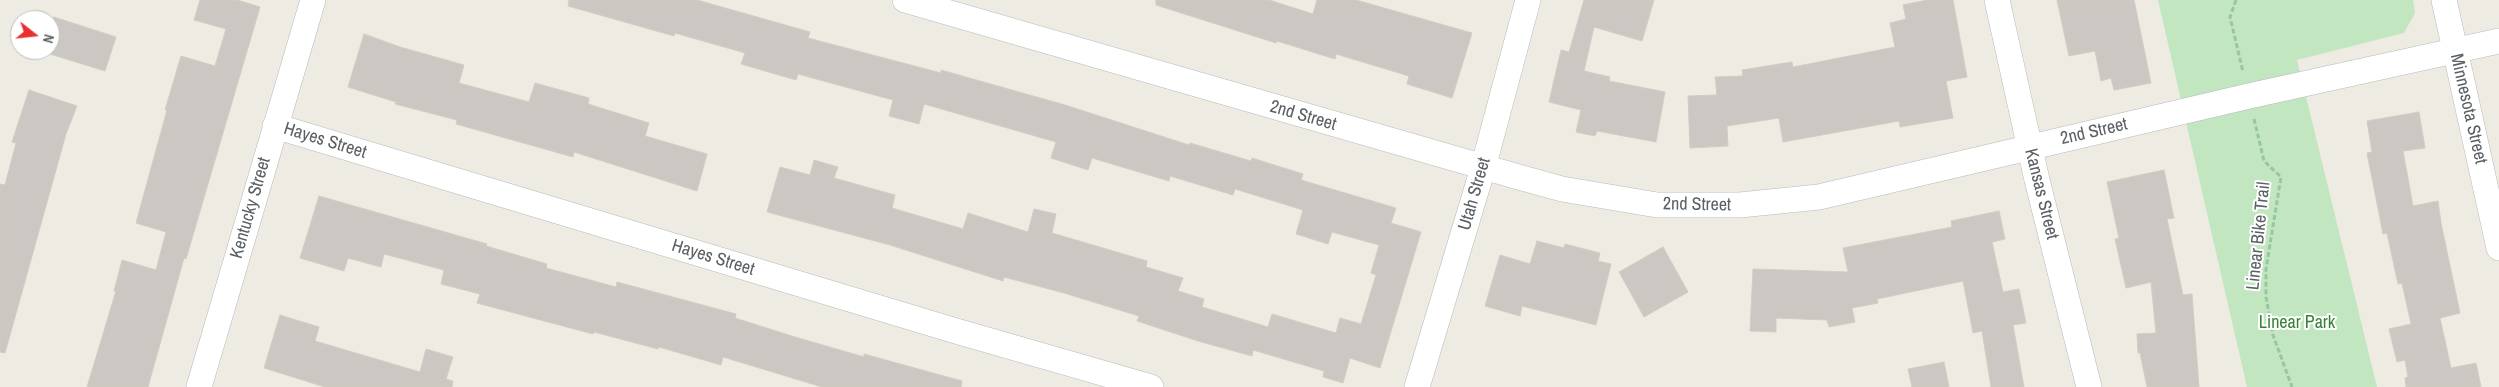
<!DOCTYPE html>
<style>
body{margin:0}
#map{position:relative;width:2499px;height:387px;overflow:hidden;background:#eeebe3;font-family:"Archivo Narrow",sans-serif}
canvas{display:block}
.north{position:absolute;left:10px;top:10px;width:50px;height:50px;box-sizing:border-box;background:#fff;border:1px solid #bdbfc1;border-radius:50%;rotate:106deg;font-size:14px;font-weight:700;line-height:20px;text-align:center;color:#5b6064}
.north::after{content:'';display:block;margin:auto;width:18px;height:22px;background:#e92f2f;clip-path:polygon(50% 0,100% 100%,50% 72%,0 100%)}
</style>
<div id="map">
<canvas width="2499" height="387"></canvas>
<div class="north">N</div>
</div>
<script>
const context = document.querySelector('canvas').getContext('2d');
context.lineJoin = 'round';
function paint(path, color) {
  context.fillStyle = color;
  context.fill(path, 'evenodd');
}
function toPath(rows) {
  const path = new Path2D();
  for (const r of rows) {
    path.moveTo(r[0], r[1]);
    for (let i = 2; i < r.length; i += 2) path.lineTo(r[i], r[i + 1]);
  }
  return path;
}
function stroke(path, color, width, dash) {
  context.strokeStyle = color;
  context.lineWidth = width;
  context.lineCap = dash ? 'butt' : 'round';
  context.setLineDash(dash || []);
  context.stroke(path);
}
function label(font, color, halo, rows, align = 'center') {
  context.font = font + ' "Archivo Narrow",sans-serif';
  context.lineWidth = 4;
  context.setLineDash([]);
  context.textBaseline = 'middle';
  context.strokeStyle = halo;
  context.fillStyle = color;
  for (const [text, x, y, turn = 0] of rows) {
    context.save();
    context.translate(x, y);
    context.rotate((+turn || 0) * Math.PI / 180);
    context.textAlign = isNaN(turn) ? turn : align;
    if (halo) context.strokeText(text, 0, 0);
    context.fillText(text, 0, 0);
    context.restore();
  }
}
paint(toPath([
 [2158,0,2413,0,2415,13,2404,33,2297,60,2377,387,2247,387]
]), '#c2e6bf');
const building = toPath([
 [200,0,237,0,260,7,186,259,184,258,148,387,87,387,116,291,114,291,122,260,156,270,166,232,136,223,167,110,165,110,181,56,215,66,226,29,194,20,200,0],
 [569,0,697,0,810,32,808,38,941,73,941,70,1065,105,1189,145,1190,143,1251,161,1252,158,1303,174,1301,180,1396,208,1391,223,1421,232,1380,368,1350,358,1343,383,1323,377,1324,371,1253,350,1252,356,1198,341,1137,321,1139,316,1064,293,1004,277,1003,281,890,245,767,212,780,167,810,175,814,160,838,167,834,178,895,195,892,208,963,229,968,213,1028,232,1034,209,1056,214,1052,233,1147,261,1146,267,1183,278,1178,291,1204,299,1202,307,1268,327,1272,314,1336,333,1340,318,1361,324,1376,275,1371,273,1379,245,1332,232,1328,244,1296,234,1303,210,1235,189,1233,195,1170,176,1169,181,1092,158,1088,170,1051,158,1056,142,924,104,919,124,889,116,893,100,798,74,796,80,741,64,745,53,675,33,674,36,568,6,569,0],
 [1156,0,1269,0,1313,14,1317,0,1356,0,1472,33,1452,98,1407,84,1409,76,1336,54,1335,59,1277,41,1276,43,1156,5,1156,0],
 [1584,0,1654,0,1642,41,1594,27,1584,71,1610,77,1609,81,1665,92,1656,142,1597,131,1595,136,1576,132,1581,110,1549,102,1561,50,1569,52,1584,0],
 [1927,0,1953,0,1967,77,1946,81,1953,118,1900,127,1899,121,1783,142,1779,118,1727,126,1728,146,1690,148,1688,96,1717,95,1715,77,1743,76,1742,70,1792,62,1793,67,1895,47,1890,23,1906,19,1903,5,1927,0],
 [2057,0,2134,0,2151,83,2114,90,2111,78,2101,81,2095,51,2069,56,2057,0],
 [54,17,116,37,105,71,50,54,50,29,54,17],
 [364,34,400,47,464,65,459,83,529,102,535,83,589,98,588,104,649,123,645,136,707,154,697,191,574,152,573,157,456,124,457,120,395,104,396,102,348,87,364,34],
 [29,90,77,106,66,134,5,353,0,352,0,184,5,185,16,143,12,142,29,90],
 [2419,112,2425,148,2403,151,2413,206,2438,201,2441,223,2460,313,2440,318,2451,368,2476,363,2481,387,2406,387,2405,378,2408,377,2405,360,2397,362,2389,329,2411,324,2402,283,2398,284,2387,233,2383,234,2367,153,2372,152,2367,121,2419,112],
 [2164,170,2174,218,2167,219,2183,295,2192,294,2199,387,2147,387,2140,353,2138,353,2137,334,2156,333,2151,282,2126,288,2115,239,2119,238,2107,182,2164,170],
 [319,196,487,244,486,246,547,264,546,268,616,287,617,282,736,314,735,318,795,337,864,357,864,354,962,381,961,387,822,387,723,357,721,365,659,347,658,349,594,332,593,334,477,303,480,294,441,284,444,270,384,254,381,267,348,258,344,271,300,258,319,196],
 [1999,211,2005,239,1992,242,2003,292,2019,289,2026,323,2013,325,2024,387,1991,387,1982,331,1973,333,1963,281,1877,299,1878,303,1852,308,1855,322,1829,327,1827,320,1776,318,1776,332,1750,331,1753,269,1848,272,1843,248,1952,227,1951,221,1999,211],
 [1537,241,1564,248,1565,244,1600,253,1598,261,1611,264,1596,325,1522,306,1520,316,1485,306,1500,255,1530,264,1537,241],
 [1663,247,1688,292,1644,317,1619,272,1663,247],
 [280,315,319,327,315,341,420,372,426,349,453,357,446,379,453,381,452,387,325,387,264,368,280,315],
 [1944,362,1949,387,1912,387,1908,369,1944,362]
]);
paint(building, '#cbc7c2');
stroke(building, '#d3ccc1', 1);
const minor = toPath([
 [905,0,1515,176,1562,189,1657,205,1740,205,1819,197,2249,96,2499,41],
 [1997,0,2037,180,2089,387],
 [2444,0,2499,248],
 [275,126,956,331,1151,387],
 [199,387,313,0],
 [1417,387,1483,168,1528,0]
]);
stroke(minor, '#b6b9bd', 26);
stroke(toPath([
 [2236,0,2230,17,2243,72],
 [2254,119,2264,161,2281,177,2266,269,2266,297,2273,335,2292,387]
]), '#99c6a2', 3, [5, 2.5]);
stroke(minor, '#fff', 25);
label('18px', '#5b6064', '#fff', [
 ["Minnesota Street",2468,109,77],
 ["2nd Street",1303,116,16],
 ["2nd Street",2094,132,-13],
 ["Hayes Street",325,141,17],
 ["Utah Street",1475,194,-74],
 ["Kansas Street",2041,194,76],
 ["2nd Street",1697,205,1],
 ["Kentucky Street",251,208,-74],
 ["Linear Bike Trail",2259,236,-84],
 ["Hayes Street",713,258,17]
]);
label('18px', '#368234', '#fff', [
 ["Linear Park",2297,323]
]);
</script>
